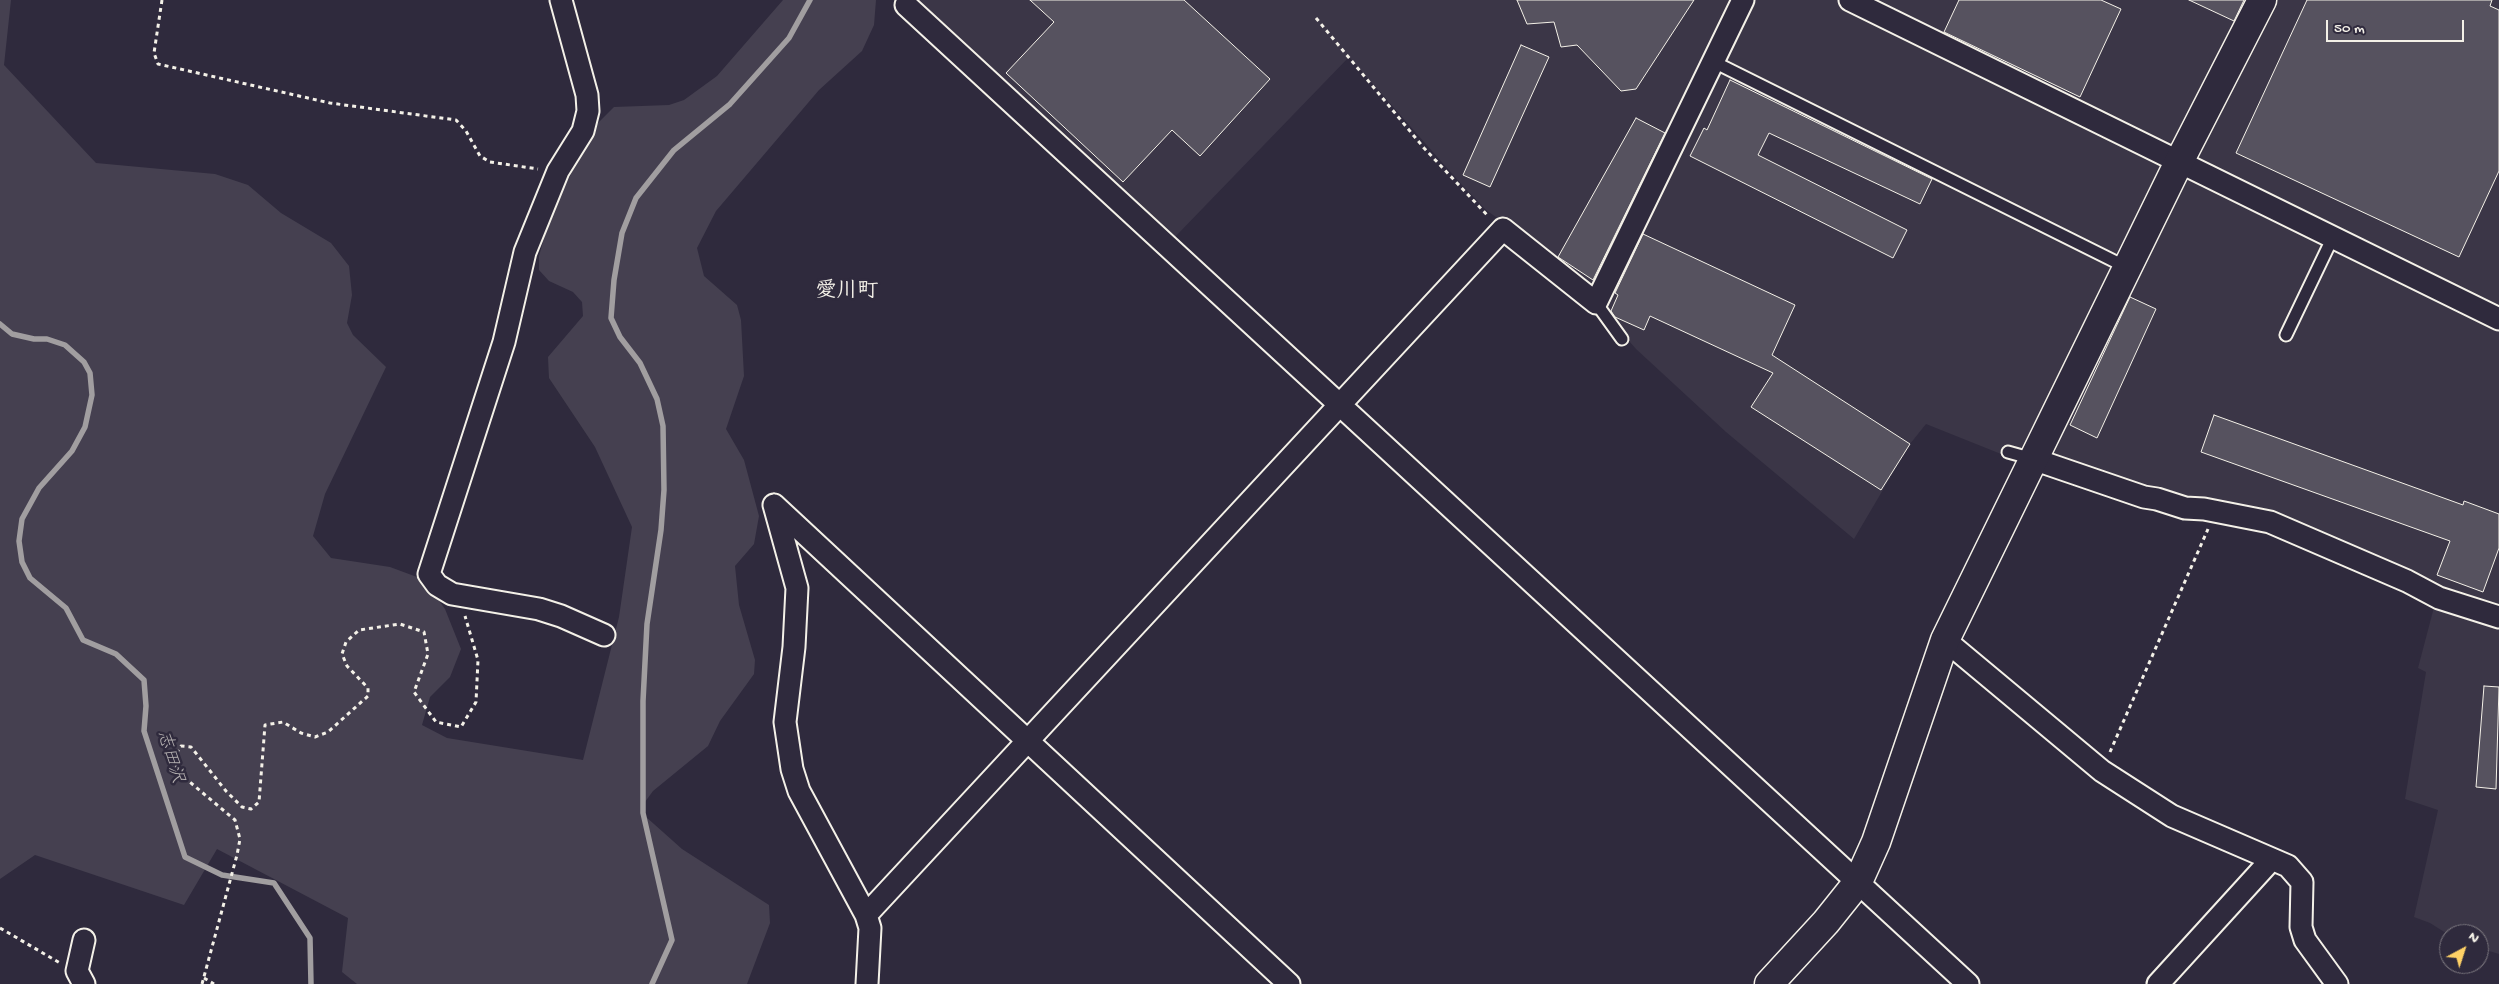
<!DOCTYPE html>
<meta charset="utf-8">
<style>
body{margin:0}
#map{position:relative;width:2499px;height:984px;overflow:hidden;background:#2f2a3d;font-family:"Gochi Hand",sans-serif}
canvas{display:block}
.north{position:absolute;left:2439px;top:924px;width:50px;height:50px;box-sizing:border-box;background:#2f2a3d;border:1px solid #7e7a81;border-radius:50%;rotate:40deg;font-size:14px;font-weight:700;line-height:20px;text-align:center;color:#f4f1e8}
.north::after{content:'';display:block;margin:auto;width:18px;height:22px;background:#ffd166;clip-path:polygon(50% 0,100% 100%,50% 72%,0 100%)}
.scale{position:absolute;left:2326px;top:20px;width:138px;height:22px;box-sizing:border-box;border:2px solid #f4f1e8;border-top:0;padding-left:6px;font-size:15px;line-height:18px;white-space:nowrap;color:#f4f1e8;-webkit-text-stroke:4px #2f2a3d;paint-order:stroke}
</style>
<div id="map">
<canvas width="2499" height="984"></canvas>
<div class="north">N</div>
<div class="scale">50 m</div>
</div>
<script>
const context = document.querySelector('canvas').getContext('2d');
context.lineJoin = 'round';
function paint(path, color) {
  context.fillStyle = color;
  context.fill(path, 'evenodd');
}
function toPath(rows) {
  const path = new Path2D();
  for (const r of rows) {
    path.moveTo(r[0], r[1]);
    for (let i = 2; i < r.length; i += 2) path.lineTo(r[i], r[i + 1]);
  }
  return path;
}
function stroke(path, color, width, dash) {
  context.strokeStyle = color;
  context.lineWidth = width;
  context.lineCap = dash ? 'butt' : 'round';
  context.setLineDash(dash || []);
  context.stroke(path);
}
function label(font, color, halo, rows, align = 'center') {
  context.font = font + ' "Gochi Hand","Klee One",sans-serif';
  context.lineWidth = 5;
  context.setLineDash([]);
  context.textBaseline = 'middle';
  context.strokeStyle = halo;
  context.fillStyle = color;
  for (const [text, x, y, turn = 0] of rows) {
    context.save();
    context.translate(x, y);
    context.rotate((+turn || 0) * Math.PI / 180);
    context.textAlign = isNaN(turn) ? turn : align;
    if (halo) context.strokeText(text, 0, 0);
    context.fillText(text, 0, 0);
    context.restore();
  }
}
paint(toPath([
 [918,0,2499,0,2499,954,2479,948,2479,934,2449,935,2430,923,2414,917,2438,810,2405,799,2426,672,2418,668,2438,592,2269,516,2021,462,1926,424,1910,444,1854,539,1726,432,1636,349,1562,264,1486,210,1462,185,1349,57,1175,237]
]), '#3b3647');
paint(toPath([
 [0,0,11,0,4,65,96,163,215,174,248,185,281,213,331,243,349,266,352,295,347,323,353,335,386,367,325,494,313,536,331,558,390,567,417,577,428,585,445,609,461,649,450,677,430,697,422,725,447,738,583,760,619,617,632,527,595,447,549,378,548,357,583,316,582,302,573,292,549,281,539,270,539,256,550,217,594,127,614,107,669,105,684,100,717,76,783,0,876,0,874,25,862,51,819,90,716,211,697,248,704,276,737,305,741,320,744,376,726,429,744,460,759,516,754,544,735,566,739,605,755,660,754,674,720,721,708,746,653,791,645,802,645,816,682,849,769,905,770,923,747,984,357,984,342,972,348,918,217,849,184,905,35,855,0,879]
]), '#454050');
stroke(toPath([
 [0,324,12,334,34,339,47,339,65,345,84,362,90,373,92,395,85,427,72,451,39,488,22,519,19,541,22,562,30,578,66,608,83,640,116,654,144,680,146,706,144,731,185,857,222,875,274,883,310,938,311,984],
 [652,984,672,940,643,813,643,701,647,624,661,530,664,490,663,426,657,399,640,363,620,337,611,318,614,280,622,233,636,198,674,150,730,104,789,38,810,0]
]), '#a19ea0', 5.5);
const building = toPath([
 [1030,0,1184,0,1270,79,1200,156,1172,130,1123,182,1006,73,1054,22,1030,0],
 [1517,0,1694,0,1636,89,1621,91,1577,45,1561,47,1554,22,1527,24,1517,0],
 [1959,0,2101,0,2121,9,2080,97,1944,32,1959,0],
 [2189,0,2244,0,2234,21,2189,0],
 [2307,0,2492,0,2490,6,2499,10,2499,171,2459,257,2236,153,2307,0],
 [1521,45,1549,57,1490,187,1463,175,1521,45],
 [1730,80,1932,179,1920,204,1769,133,1758,155,1907,230,1893,258,1690,156,1704,128,1707,130,1730,80],
 [1636,118,1665,133,1593,280,1558,257,1636,118],
 [1643,234,1795,305,1772,355,1910,444,1881,490,1751,407,1773,373,1650,316,1644,330,1615,317,1611,311,1618,295,1615,293,1643,234],
 [2130,297,2156,309,2097,438,2070,425,2130,297],
 [2214,415,2463,505,2464,501,2499,514,2499,548,2483,592,2437,575,2450,541,2201,452,2214,415],
 [2484,686,2499,687,2496,789,2476,787,2484,686]
]);
paint(building, '#56525f');
stroke(building, '#f4f1e8', 1);
const lane = toPath([
 [1714,62,2128,268],
 [1596,303,1622,339],
 [2286,335,2333,237],
 [2008,452,2033,459]
]);
const street = toPath([
 [561,0,587,95,588,111,583,131,558,171,525,252,504,342,429,574,437,585,452,594,539,609,561,616,604,635],
 [1850,0,2499,319],
 [906,5,1968,984],
 [2033,459,2144,497,2157,499,2185,508,2204,509,2270,522,2407,581,2439,598,2499,617],
 [774,505,1289,984],
 [774,505,797,588,794,647,785,722,792,769,799,791,866,915],
 [1945,640,2102,771,2172,816,2288,866,2302,882,2301,927,2305,940,2337,984],
 [84,984,77,971,84,940],
 [867,984,870,928,866,915,1503,229,1596,303,1743,0],
 [2158,984,2271,860]
]);
const secondary = toPath([
 [1769,984,1826,922,1858,882,1876,842,1945,640,2179,162,2262,0]
]);
stroke(lane, '#f4f1e8', 15);
stroke(street, '#f4f1e8', 25);
stroke(secondary, '#f4f1e8', 31);
stroke(toPath([
 [162,0,154,53,158,64,330,103,456,120,466,131,480,156,490,162,538,169],
 [1316,18,1424,148,1489,217],
 [2110,752,2208,529],
 [0,928,60,963],
 [204,978,214,984],
 [202,984,237,855,240,839,235,820,179,773,174,757,181,746,191,747,226,791,242,807,251,809,259,802,265,725,283,722,301,733,315,737,328,732,368,696,368,688,347,666,342,654,346,642,359,630,400,624,424,632,428,654,414,692,436,722,461,727,476,702,478,660,465,616]
]), '#f4f1e8', 3, [4, 4]);
stroke(lane, '#2f2a3d', 11);
stroke(street, '#2f2a3d', 21);
stroke(secondary, '#2f2a3d', 28);
label('italic 18px', '#b6b2b2', '#2f2a3d', [
 ["志田沢",169,757,73]
]);
label('bold 21px', '#f4f1e8', '#2f2a3d', [
 ["愛川町",847,293]
]);
</script>
